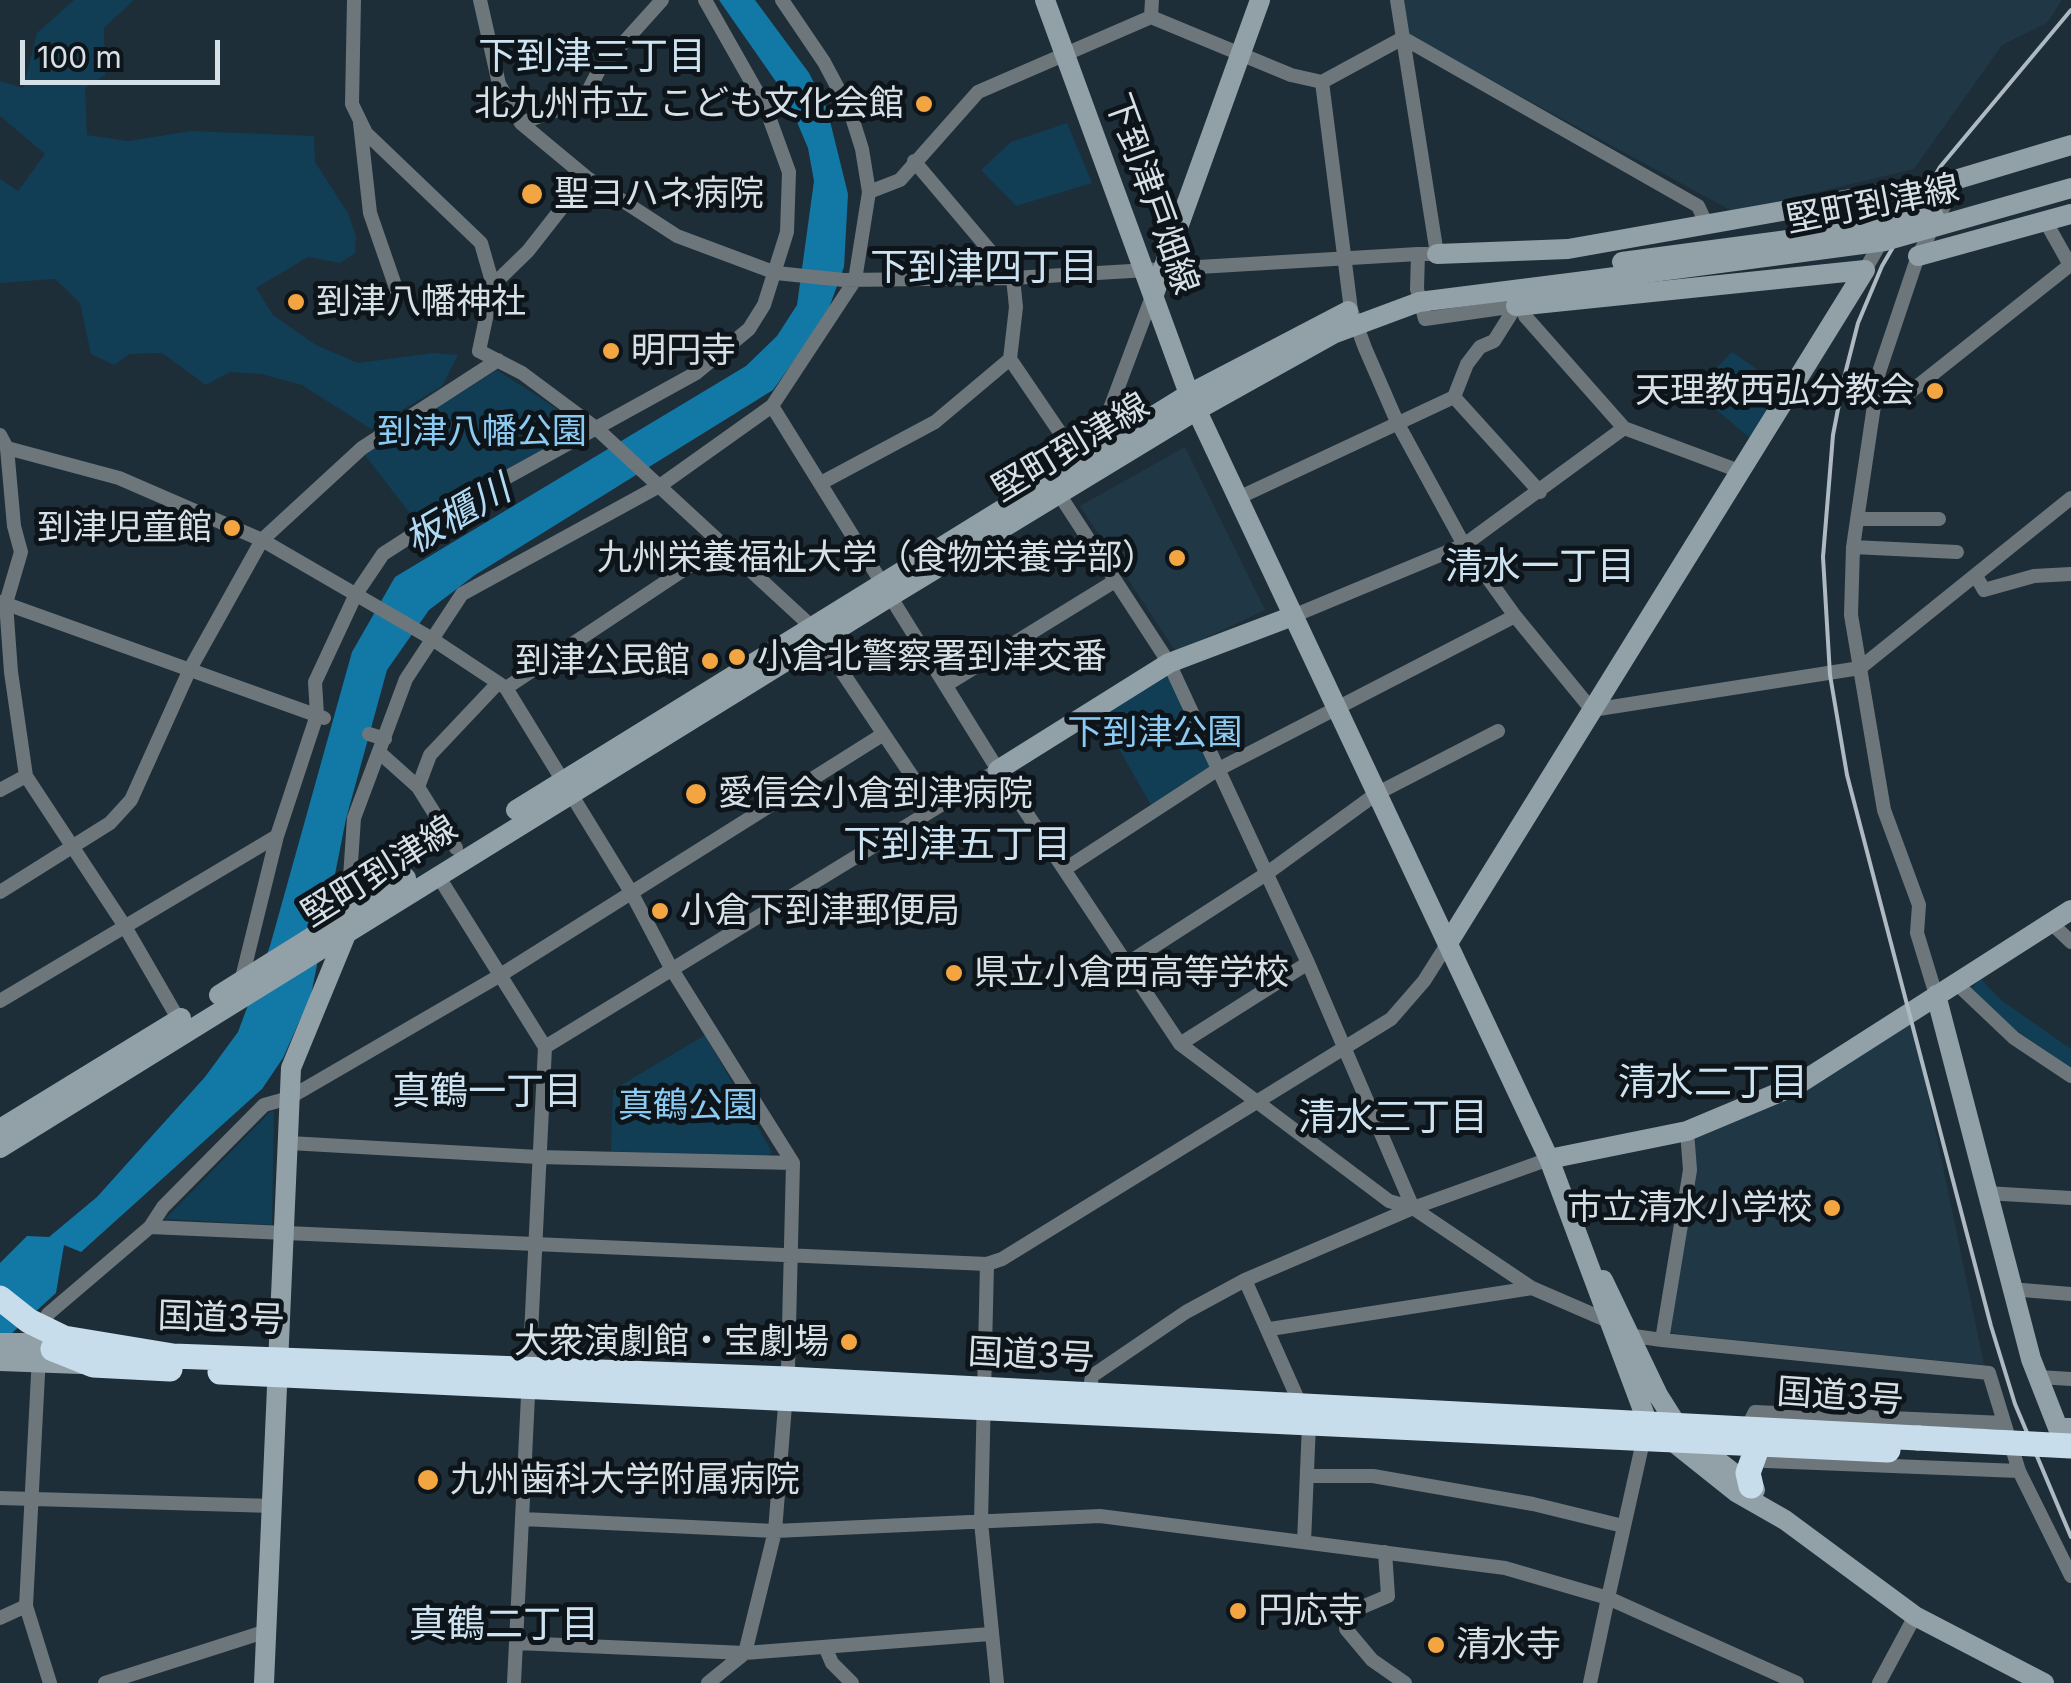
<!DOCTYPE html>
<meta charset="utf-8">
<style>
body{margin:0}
#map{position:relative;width:2071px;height:1683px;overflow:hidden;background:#1d2e38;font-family:Inter,sans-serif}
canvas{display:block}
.scale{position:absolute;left:20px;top:40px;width:200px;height:45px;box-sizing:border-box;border:5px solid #d6e0e7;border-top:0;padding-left:12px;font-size:30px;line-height:35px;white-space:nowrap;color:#d6e0e7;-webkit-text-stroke:8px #0e151a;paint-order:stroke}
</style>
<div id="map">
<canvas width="2071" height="1683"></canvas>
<div class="scale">100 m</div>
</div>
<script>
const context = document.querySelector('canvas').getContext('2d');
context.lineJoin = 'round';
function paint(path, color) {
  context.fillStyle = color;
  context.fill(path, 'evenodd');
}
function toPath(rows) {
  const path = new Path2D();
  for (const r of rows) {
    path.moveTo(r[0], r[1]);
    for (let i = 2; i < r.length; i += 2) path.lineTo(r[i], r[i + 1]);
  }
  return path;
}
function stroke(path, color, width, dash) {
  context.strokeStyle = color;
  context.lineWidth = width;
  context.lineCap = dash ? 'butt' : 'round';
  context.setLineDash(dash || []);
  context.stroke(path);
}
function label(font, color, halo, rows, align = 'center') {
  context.font = font + ' Inter,"Noto Sans JP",sans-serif';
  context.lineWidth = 10;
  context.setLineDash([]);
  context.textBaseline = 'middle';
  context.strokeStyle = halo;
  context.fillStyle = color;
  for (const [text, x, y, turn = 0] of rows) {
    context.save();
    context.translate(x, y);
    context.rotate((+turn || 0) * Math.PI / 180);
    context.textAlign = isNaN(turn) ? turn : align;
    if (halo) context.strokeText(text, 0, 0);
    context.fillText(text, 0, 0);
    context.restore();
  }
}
paint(toPath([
 [1404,0,2062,0,2047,23,2002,45,1914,169,1734,212,1410,36],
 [1185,447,1265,610,1176,652,1080,506],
 [1913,1022,1984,1365,1670,1333,1696,1136]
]), '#203846');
paint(toPath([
 [74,0,134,0,104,28,105,75,85,88,87,135,128,141,191,131,314,136,315,162,348,213,356,236,355,253,340,263,308,257,256,288,273,315,316,345,358,363,433,353,458,355,442,386,371,429,302,385,261,374,230,372,206,385,162,353,130,354,114,365,91,354,80,303,55,279,0,283,0,179,18,191,45,154,0,116,0,81,23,88,37,33],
 [1067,123,1092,183,1016,206,981,170,1011,142],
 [1732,352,1781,386,1750,438,1694,391],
 [497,370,582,425,577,434,419,525,364,454],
 [1168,667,1216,776,1155,812,1098,712],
 [1981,979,2001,1000,2071,1049,2071,1068,1997,1017,1971,988],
 [705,1035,772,1152,766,1159,611,1151,613,1090],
 [274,1111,272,1225,165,1219,270,1112]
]), '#113d55');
paint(toPath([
 [719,0,755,0,809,73,827,109,848,194,844,267,826,316,773,390,475,575,429,610,387,670,346,819,311,995,283,1058,262,1089,81,1252,64,1245,56,1293,0,1344,0,1263,27,1236,49,1237,97,1197,205,1077,238,1032,270,946,352,652,395,577,746,366,777,336,797,305,814,181,808,148,786,96]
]), '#1278a6');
stroke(toPath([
 [354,0,352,104,366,133,481,243,493,285,479,351,522,373,596,428,812,627,934,809],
 [480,0,499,84,521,123,586,177,677,236,776,273,844,280,1013,278,1418,254],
 [1397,0,1437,254,1418,254,1417,289,1425,319,1516,306],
 [1151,17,1152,0],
 [1403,38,1698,206,1707,225],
 [1322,82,1351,310,1365,348,1398,424,1464,545,1515,616,1592,710,1860,668,2071,498],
 [360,123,370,213,397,291],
 [521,123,583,101,599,70,662,0],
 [914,161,1013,278,1016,307,1010,359,1080,462],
 [869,192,900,180,978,92,1151,17,1291,75,1322,82,1403,38],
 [1865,270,1912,188],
 [493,285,528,251,586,177],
 [1522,305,1525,316,1624,428,1742,472],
 [1454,397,1540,492],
 [1900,400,2070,265,2047,224],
 [772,406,998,770,1180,1044,1389,1201,1413,1208],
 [0,435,7,448,14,526,21,552,6,603,11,672,26,776,124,925,183,1027],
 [1110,443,1108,414,1153,294],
 [7,448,119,478,262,540,429,637,506,688,631,892,671,968,793,1163,788,1368,775,1531,745,1653,708,1683],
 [821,483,935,422,1010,359],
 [1059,494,1169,663,1308,963,1413,1208],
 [1238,498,1454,397,1467,364,1480,347,1494,341,1516,306],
 [1857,519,1939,519],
 [1853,547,1957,552],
 [1976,576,1984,590,2034,576,2071,574],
 [1,602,324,718],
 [1293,616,1464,545,1624,428],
 [946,685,1115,581],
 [506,688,721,545],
 [369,734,385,739],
 [380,753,418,787,430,755,498,683],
 [418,787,456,848],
 [0,790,26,776],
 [1065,869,1217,770,1515,616],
 [437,874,545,1047,514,1683],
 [0,892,110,823,131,800,190,669,262,540,362,448,498,360],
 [347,922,354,818,406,679,462,594,661,485,772,406,855,280,869,192,862,149,850,111,824,62,782,0],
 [2050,922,2071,942],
 [1125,965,1266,874,1376,794,1498,731],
 [1956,983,2014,1038,2071,1076],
 [240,986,277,836,317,715,315,682,356,594,383,554,473,496,696,373,749,329,764,305,787,232,789,172,765,106,705,0],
 [1936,995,1917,933,1919,905,1884,810,1851,615,1853,547,1879,372,1918,256,1958,179],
 [0,1001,277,836],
 [1180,1044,1308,963],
 [545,1047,998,770],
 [289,1143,538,1157,793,1163],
 [1549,1159,1413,1208,1532,1288,1606,1320],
 [1986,1193,2071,1198],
 [150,1227,987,1264,1002,1259,1391,1019,1424,981,1448,943],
 [987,1264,981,1522,997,1683],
 [1245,1280,1309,1424,1304,1542],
 [2010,1289,2071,1294],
 [1270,1329,1532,1288],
 [40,1333,48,1314,150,1227,163,1207,264,1105,289,1098,499,976,882,735],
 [1634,1336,1662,1340,1690,1170,1687,1131],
 [1662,1340,1989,1373,2019,1471,2071,1576],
 [39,1355,26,1606,50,1683],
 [2039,1377,2071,1379],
 [1089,1394,1092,1376,1186,1312,1245,1280,1413,1208],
 [1748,1426,1755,1412,2004,1423],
 [1644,1437,1608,1598,1797,1683],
 [1759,1447,1766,1461,2019,1471],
 [1308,1476,1373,1476,1533,1504,1623,1526],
 [0,1498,273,1506],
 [523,1519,775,1531,1100,1516,1505,1568,1608,1598,1590,1683],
 [1385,1552,1388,1596,1360,1608,1346,1620,1346,1629,1372,1660,1405,1683],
 [0,1618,26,1606],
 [517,1643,745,1653,990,1634],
 [826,1649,832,1663,852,1683],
 [105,1683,267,1631],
 [1879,1683,1915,1616]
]), '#6d767b', 14);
stroke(toPath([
 [1045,0,1189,394,1549,1159,1647,1421,1736,1492,1785,1520,1915,1616,2044,1683],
 [1958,179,2071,145],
 [1437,254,1568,249,1912,188],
 [1918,256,2071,214],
 [1154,294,1260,0],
 [1516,306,1865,270],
 [998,770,1169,663,1293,616],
 [516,810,1189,394,1348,311],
 [1448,943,1865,270],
 [219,995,406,878],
 [1936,995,2031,1359,2058,1428,2071,1428],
 [0,1129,181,1018],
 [0,1148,891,596,1197,410,1333,334,1419,302,1585,281],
 [1549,1159,1687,1131,1797,1085,2071,910],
 [1603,1280,1658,1395,1682,1433,1755,1490],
 [0,1343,68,1343],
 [0,1361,81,1364],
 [264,1683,291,1068,347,932]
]), '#92a0a8', 20);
stroke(toPath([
 [0,1298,29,1321,64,1338,173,1356,787,1379,1918,1438],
 [53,1349,93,1365,170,1369],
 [220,1372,1888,1450],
 [1751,1486,1748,1473,1758,1445]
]), '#c8ddeb', 25);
stroke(toPath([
 [2071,10,1940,167,1882,266,1858,323,1844,378,1833,435,1823,557,1830,675,1847,775,1991,1326,2015,1404,2071,1537]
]), '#aeb9c1', 4);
stroke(toPath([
 [1622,262,1886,227,1934,216],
 [1585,281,1885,241,2071,188]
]), '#92a0a8', 20);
stroke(toPath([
 [1918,1438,2071,1446]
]), '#c8ddeb', 25);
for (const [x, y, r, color] of [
 [924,104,10,"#f2a541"],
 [532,194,12,"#f2a541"],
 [296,302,10,"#f2a541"],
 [611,351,10,"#f2a541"],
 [1935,391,10,"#f2a541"],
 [232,528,10,"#f2a541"],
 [1177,558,10,"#f2a541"],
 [737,657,10,"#f2a541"],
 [710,661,10,"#f2a541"],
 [696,794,12,"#f2a541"],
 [660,911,10,"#f2a541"],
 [954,973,10,"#f2a541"],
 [1832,1208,10,"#f2a541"],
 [849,1342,10,"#f2a541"],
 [428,1480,12,"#f2a541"],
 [1238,1611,10,"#f2a541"],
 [1436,1645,10,"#f2a541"]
]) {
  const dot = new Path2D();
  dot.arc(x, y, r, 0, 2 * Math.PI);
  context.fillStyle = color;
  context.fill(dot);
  stroke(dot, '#0e151a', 4);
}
label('35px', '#d6e0e7', '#0e151a', [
 ["北九州市立 こども文化会館",904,104,"right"],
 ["聖ヨハネ病院",554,194],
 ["到津八幡神社",316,302],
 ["明円寺",631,351],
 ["天理教西弘分教会",1915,391,"right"],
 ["到津児童館",212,528,"right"],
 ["九州栄養福祉大学（食物栄養学部）",1157,558,"right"],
 ["小倉北警察署到津交番",757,657],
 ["到津公民館",690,661,"right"],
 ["愛信会小倉到津病院",718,794],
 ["小倉下到津郵便局",680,911],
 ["県立小倉西高等学校",974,973],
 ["市立清水小学校",1812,1208,"right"],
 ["大衆演劇館・宝劇場",829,1342,"right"],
 ["九州歯科大学附属病院",450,1480],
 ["円応寺",1258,1611],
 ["清水寺",1456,1645]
], 'left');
label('35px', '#d6e0e7', '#0e151a', [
 ["下到津戸畑線",1151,194,70],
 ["堅町到津線",1873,205,-11],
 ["堅町到津線",1071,448,-31],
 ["堅町到津線",380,872,-32],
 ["国道3号",221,1319,2],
 ["国道3号",1031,1356,3],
 ["国道3号",1840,1397,4]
]);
label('35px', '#8bcaf1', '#0e151a', [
 ["到津八幡公園",482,432],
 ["下到津公園",1155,733],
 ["真鶴公園",688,1106]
]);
label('38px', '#cee3f1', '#0e151a', [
 ["下到津三丁目",592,58],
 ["下到津四丁目",984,269],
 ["清水一丁目",1540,568],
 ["下到津五丁目",957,846],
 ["清水二丁目",1713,1084],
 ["真鶴一丁目",487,1093],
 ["清水三丁目",1393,1119],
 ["真鶴二丁目",504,1626]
]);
label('italic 38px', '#b1daf4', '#0e151a', [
 ["板櫃川",458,515,-30]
]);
</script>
